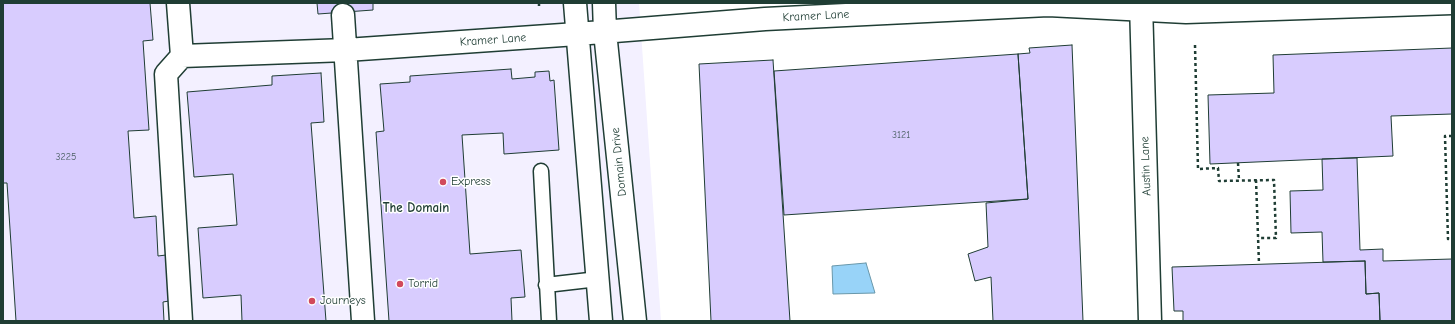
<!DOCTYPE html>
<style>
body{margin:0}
#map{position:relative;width:1455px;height:324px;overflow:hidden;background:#fff;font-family:"Comic Neue",sans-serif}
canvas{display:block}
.frame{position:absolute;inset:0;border:4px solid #1f3d34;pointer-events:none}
</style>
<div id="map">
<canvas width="1455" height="324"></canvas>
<div class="frame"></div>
</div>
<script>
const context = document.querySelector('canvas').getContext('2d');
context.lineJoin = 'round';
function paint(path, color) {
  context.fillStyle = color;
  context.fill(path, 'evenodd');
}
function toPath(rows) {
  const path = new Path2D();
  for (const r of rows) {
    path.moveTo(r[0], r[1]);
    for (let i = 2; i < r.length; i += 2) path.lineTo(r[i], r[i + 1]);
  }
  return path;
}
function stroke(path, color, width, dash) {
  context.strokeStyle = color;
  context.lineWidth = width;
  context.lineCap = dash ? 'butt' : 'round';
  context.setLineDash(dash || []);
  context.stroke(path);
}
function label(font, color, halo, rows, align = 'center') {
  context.font = font + ' "Comic Neue",sans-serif';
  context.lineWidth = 3;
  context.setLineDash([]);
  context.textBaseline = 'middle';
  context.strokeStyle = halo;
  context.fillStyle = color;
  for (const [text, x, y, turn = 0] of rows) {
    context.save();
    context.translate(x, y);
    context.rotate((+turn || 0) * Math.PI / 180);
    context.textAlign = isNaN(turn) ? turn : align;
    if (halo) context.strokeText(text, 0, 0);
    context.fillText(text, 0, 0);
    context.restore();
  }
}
paint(toPath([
 [3,3,639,3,661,321,3,321]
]), '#f3f0ff');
const water = toPath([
 [866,263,875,293,833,294,832,266,866,263]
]);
paint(water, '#98d3f8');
stroke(water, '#6897aa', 1);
const building = toPath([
 [3,3,150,3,153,40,143,41,149,130,128,131,134,218,156,216,158,256,166,255,169,301,163,302,164,321,16,321,7,183,3,183,3,3],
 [317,3,373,3,373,10,318,14,317,3],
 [1072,45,1083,321,993,321,991,277,975,281,968,254,988,247,986,203,1028,199,1018,54,1030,53,1029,48,1072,45],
 [1452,48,1452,114,1391,116,1393,156,1210,164,1208,95,1274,93,1273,55,1452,48],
 [1018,54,1028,199,784,215,774,71,1018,54],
 [773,60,790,321,711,321,699,64,773,60],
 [511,69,512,79,535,77,535,72,549,71,550,81,554,80,559,150,504,154,503,133,462,135,470,254,521,250,525,297,511,298,512,321,389,321,376,132,384,131,380,84,410,82,410,76,511,69],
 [321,73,324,122,311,123,326,321,242,321,241,295,203,298,198,228,237,225,233,174,194,177,187,92,272,85,272,76,321,73],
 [1357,158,1360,250,1383,249,1383,261,1452,259,1452,321,1380,321,1379,293,1366,294,1365,261,1323,262,1322,232,1291,233,1290,191,1323,190,1322,159,1357,158],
 [1365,261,1366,294,1379,293,1380,321,1183,321,1183,311,1174,311,1172,267,1365,261]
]);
paint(building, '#d8ccfe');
stroke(building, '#1f3d34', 1);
const lane = toPath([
 [541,171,549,321],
 [546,285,598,279]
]);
const street = toPath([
 [178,3,182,56,166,74,181,321],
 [1141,3,1150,321],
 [343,15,363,321],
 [182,56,346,50,577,34]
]);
const secondary = toPath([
 [575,3,601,321],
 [604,3,605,32,635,321],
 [577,34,765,19,1048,5,1186,12,1452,3]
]);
stroke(lane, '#1f3d34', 17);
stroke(street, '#1f3d34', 25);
stroke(secondary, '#1f3d34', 25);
stroke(toPath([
 [539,3,539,6],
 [1195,45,1198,169,1218,168,1219,181,1274,180,1276,238,1258,238],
 [1452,136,1445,136,1448,239,1452,238],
 [1238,163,1239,180],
 [1256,180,1259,264]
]), '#1f3d34', 2.5, [3, 3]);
stroke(lane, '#fff', 14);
stroke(street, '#fff', 22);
stroke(secondary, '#fff', 22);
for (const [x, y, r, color] of [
 [443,182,4,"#d1495b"],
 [400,284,4,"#d1495b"],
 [312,301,4,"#d1495b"]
]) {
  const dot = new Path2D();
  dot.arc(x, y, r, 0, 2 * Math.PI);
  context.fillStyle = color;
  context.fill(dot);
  stroke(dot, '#fff', 1.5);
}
label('10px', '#4d6166', null, [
 ["3121",901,135],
 ["3225",66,157]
]);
label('12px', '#1f3d34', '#fff', [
 ["Kramer Lane",816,16,-3],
 ["Kramer Lane",493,40,-4],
 ["Domain Drive",619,162,-96],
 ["Austin Lane",1146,166,-92]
]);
label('12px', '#1f3d34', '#fff', [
 ["Express",451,182],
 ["Torrid",408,284],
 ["Journeys",320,301]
], 'left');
label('bold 13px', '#1f3d34', '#fff', [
 ["The Domain",416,208]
]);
</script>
